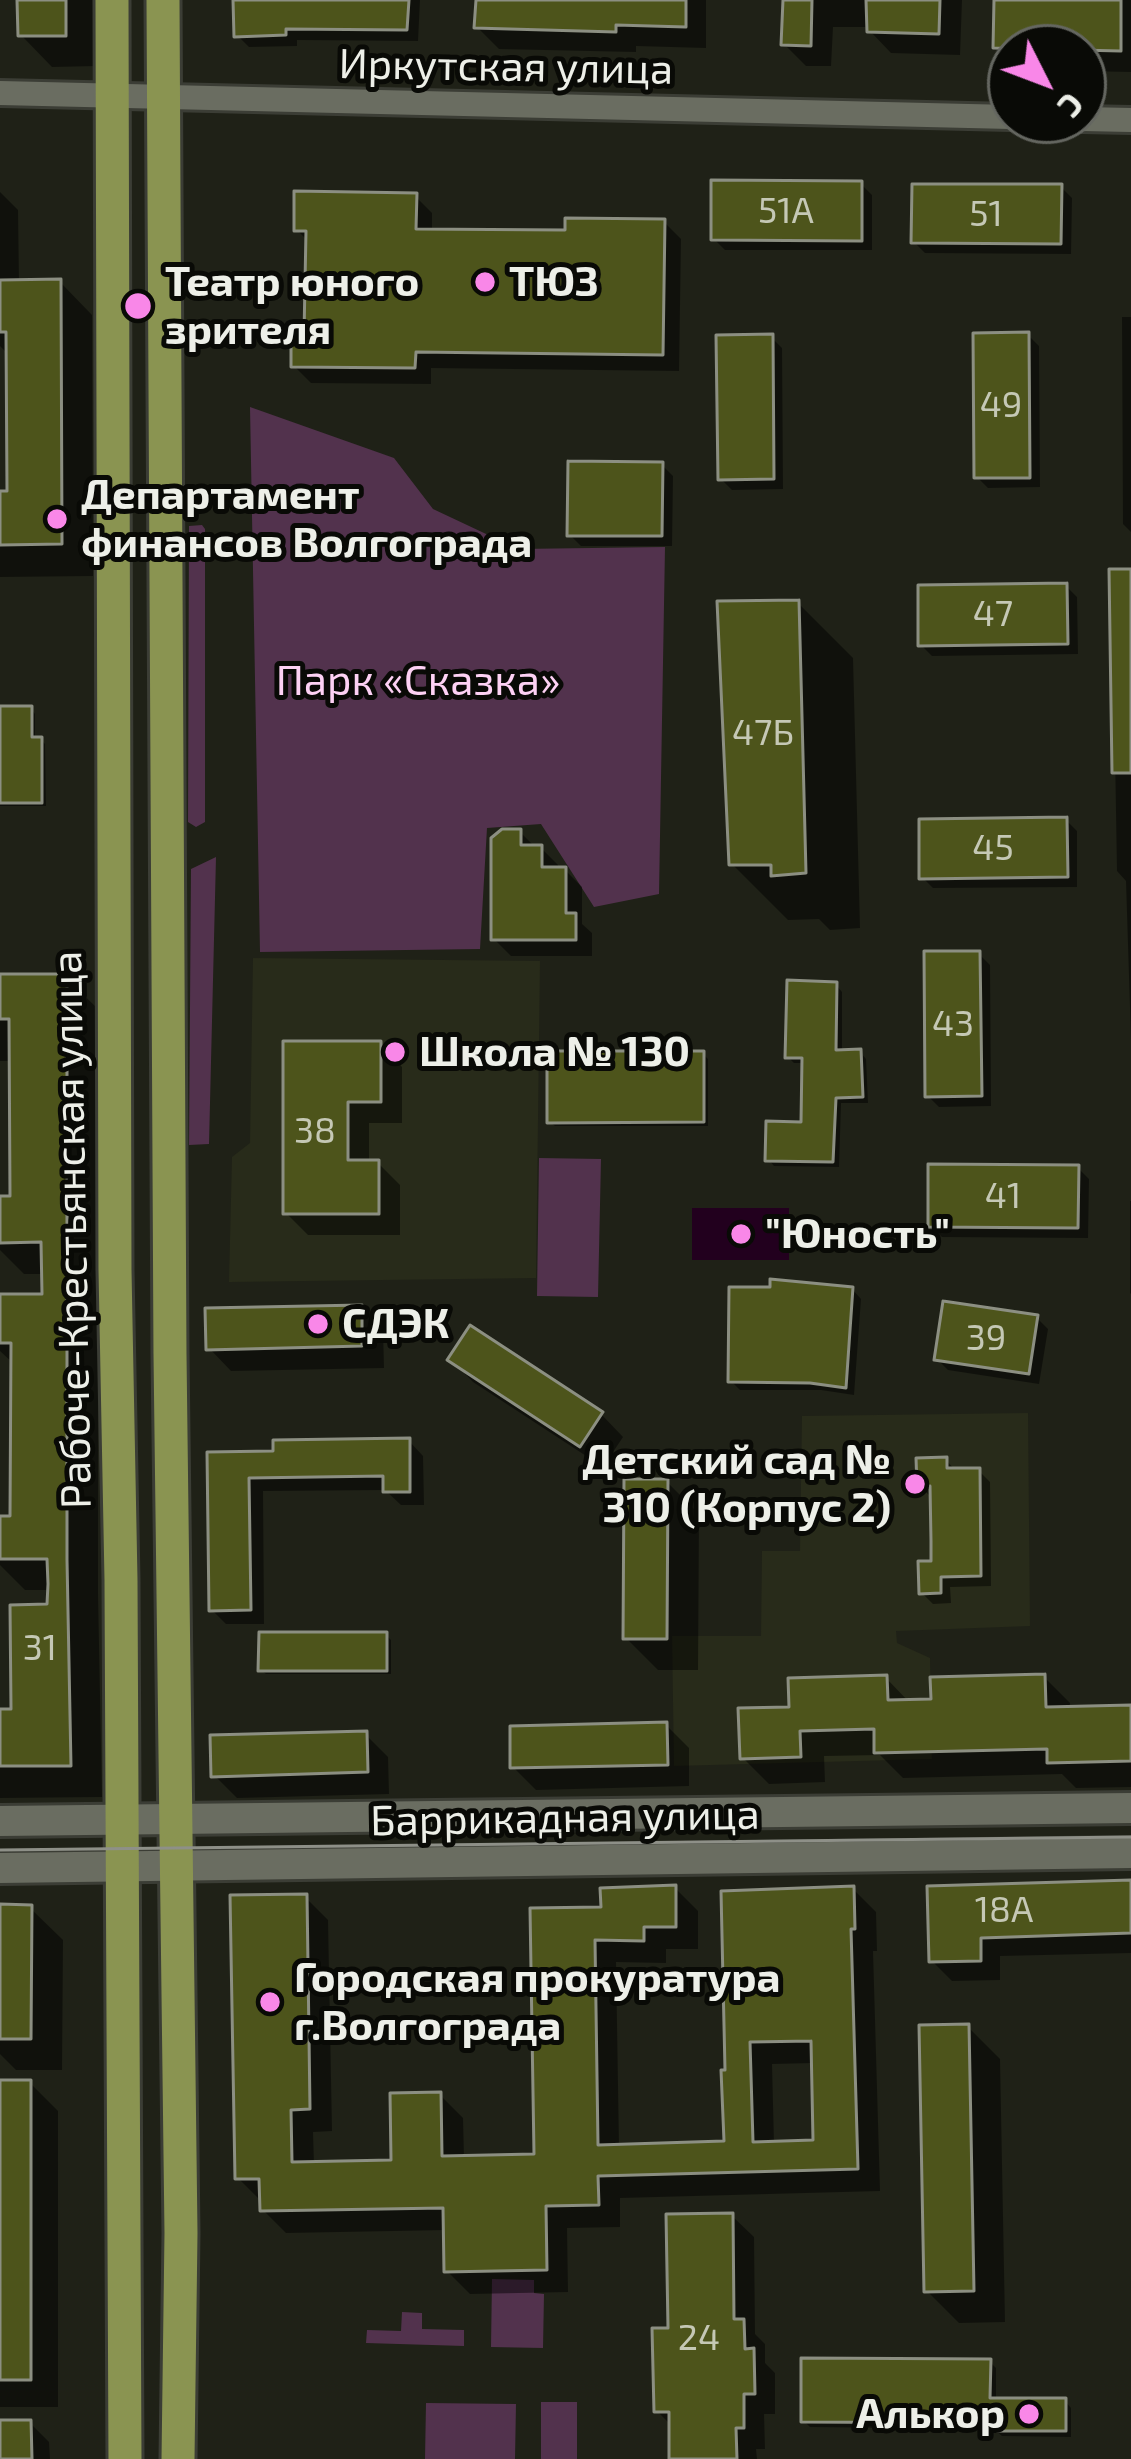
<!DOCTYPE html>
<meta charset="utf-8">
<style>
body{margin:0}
#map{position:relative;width:1131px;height:2459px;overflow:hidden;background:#1f2117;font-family:"Exo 2",sans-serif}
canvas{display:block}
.north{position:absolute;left:987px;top:24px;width:120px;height:120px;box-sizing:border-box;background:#090a06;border:3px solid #646660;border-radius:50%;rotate:132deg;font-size:33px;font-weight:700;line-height:48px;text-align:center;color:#edefe8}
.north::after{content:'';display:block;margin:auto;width:42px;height:54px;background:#f987e8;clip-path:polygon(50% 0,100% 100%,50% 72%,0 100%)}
</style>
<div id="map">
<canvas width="1131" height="2459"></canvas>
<div class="north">С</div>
</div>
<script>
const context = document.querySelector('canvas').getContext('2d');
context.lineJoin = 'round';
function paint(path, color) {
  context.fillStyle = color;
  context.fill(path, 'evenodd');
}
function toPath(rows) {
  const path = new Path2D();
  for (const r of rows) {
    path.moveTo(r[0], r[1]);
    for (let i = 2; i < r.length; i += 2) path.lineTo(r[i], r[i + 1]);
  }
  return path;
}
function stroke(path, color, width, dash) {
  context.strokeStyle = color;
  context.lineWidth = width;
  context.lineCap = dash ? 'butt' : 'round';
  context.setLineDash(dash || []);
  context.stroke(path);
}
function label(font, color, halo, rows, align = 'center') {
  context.font = font + ' "Exo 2",sans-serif';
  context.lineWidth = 10;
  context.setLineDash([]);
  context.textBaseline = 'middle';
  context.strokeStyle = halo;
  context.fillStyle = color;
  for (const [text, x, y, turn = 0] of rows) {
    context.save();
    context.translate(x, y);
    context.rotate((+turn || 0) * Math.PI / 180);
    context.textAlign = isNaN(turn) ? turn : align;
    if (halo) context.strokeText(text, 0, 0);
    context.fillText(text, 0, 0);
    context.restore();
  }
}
paint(toPath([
 [253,958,540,961,536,1278,229,1282,232,1157,250,1143],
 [1028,1413,1030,1626,896,1631,897,1643,930,1658,932,1759,674,1766,672,1636,761,1636,762,1551,800,1551,802,1416]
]), '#282b1a');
paint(toPath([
 [250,407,394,458,433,509,518,549,665,547,659,894,594,907,541,824,487,828,480,949,260,952],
 [202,525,205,529,205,822,196,827,188,822,189,526],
 [216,857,209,1144,189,1145,191,869],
 [539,1158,601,1159,598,1297,537,1296],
 [492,2279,534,2280,534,2293,544,2294,543,2348,491,2347],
 [402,2312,422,2313,422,2329,464,2330,464,2346,366,2343,367,2330,401,2331],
 [541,2402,577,2402,577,2459,541,2459],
 [426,2403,516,2404,515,2459,425,2459]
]), '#52324d');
paint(toPath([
 [692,1208,789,1208,789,1260,692,1260]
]), '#22001e');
paint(toPath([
 [20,0,119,0,97,66,52,67,21,35],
 [236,0,420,0,418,41,297,40,297,46,249,47,237,35],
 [479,0,706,0,706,48,636,46,636,52,499,49,477,27],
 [786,0,962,0,960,55,891,53,870,31,869,27,833,27,831,66,806,66,784,44],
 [997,0,1131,0,1131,72,1083,71,1083,48,1011,48,1011,63,996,48],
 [861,184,872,195,872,250,725,250,714,239],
 [1061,187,1072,198,1071,254,925,253,914,242],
 [0,192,18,210,19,283,60,282,92,315,93,576,0,577,0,494,10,494,9,355,0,346],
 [415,196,432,213,432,232,568,233,664,222,681,239,679,371,431,368,431,384,311,383,294,366,307,337,309,242,297,230],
 [1122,317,1131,317,1131,532,1123,524],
 [1028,335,1039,346,1040,487,988,488,977,477],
 [771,337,782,348,783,489,732,490,721,479],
 [662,465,673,476,672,546,581,546,570,535],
 [1112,572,1131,572,1131,1039,1126,881,1117,871],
 [1066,586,1077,597,1078,654,932,656,921,645],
 [798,603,853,658,860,928,830,930,819,919,788,920,732,864],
 [31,709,35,714,35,740,41,740,45,744,46,806,0,806,0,733],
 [1066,820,1077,831,1077,887,933,888,922,877],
 [520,832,536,848,541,848,558,865,558,870,565,870,582,887,582,924,592,933,592,956,511,956,494,939],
 [979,954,990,965,991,1106,939,1107,928,1096],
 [0,977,65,977,98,1009,98,1594,102,1797,0,1798,0,1712,14,1712,50,1607,50,1590,25,1590,0,1565,0,1519,13,1519,14,1364,0,1351,0,1297,45,1297,45,1274,24,1274,0,1250,0,1199,13,1199,12,1061,0,1061],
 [836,985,842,992,842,1053,860,1052,866,1059,868,1103,841,1103,839,1167,774,1166,768,1159,804,1125,805,1063,794,1063,788,1057],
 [380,1044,402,1067,402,1123,369,1123,369,1163,378,1163,400,1185,400,1235,308,1235,286,1213],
 [703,1054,708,1059,708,1126,555,1126,550,1122],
 [1078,1168,1089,1179,1088,1238,942,1237,931,1226],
 [1130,1201,1131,1201,1131,1294,1130,1293],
 [852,1289,861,1299,854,1395,821,1390,740,1390,731,1381],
 [361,1308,383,1330,384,1368,231,1371,209,1348],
 [1037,1318,1048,1329,1039,1384,948,1370,937,1359],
 [451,1359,601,1414,623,1437,603,1467,473,1382],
 [409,1441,423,1456,424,1505,401,1505,385,1490,263,1491,264,1624,226,1624,212,1610,210,1455,276,1454],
 [946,1460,956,1471,979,1471,990,1482,991,1586,950,1587,951,1603,933,1604,922,1593,934,1564,931,1497,920,1486],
 [667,1482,699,1514,698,1670,658,1670,626,1638],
 [386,1635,391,1640,391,1674,266,1674,261,1670],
 [1044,1677,1070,1703,1070,1710,1131,1708,1131,1787,1076,1788,1062,1774,903,1778,880,1755,824,1756,825,1782,769,1784,743,1758,792,1710,886,1678,910,1703,934,1702],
 [666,1725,689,1748,689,1786,536,1790,513,1767],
 [365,1734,388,1757,389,1794,237,1798,214,1775],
 [1131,1883,1131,1953,1000,1956,1000,1980,952,1981,932,1961,930,1889],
 [675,1888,698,1911,698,1949,666,1949,666,1963,616,1962,619,2147,727,2144,724,2073,853,1889,876,1912,877,1951,873,1951,880,2191,620,2198,620,2227,567,2228,568,2292,470,2294,447,2271,447,2230,286,2233,263,2210,261,2201,238,2178,305,1897,328,1920,332,2131,313,2132,314,2165,394,2163,440,2095,463,2118,464,2158,537,2157,533,1911,604,1910],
 [814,2063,817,2143,774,2144,772,2064],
 [0,1907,30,1908,63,1940,62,2070,16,2070,0,2054],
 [968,2027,1000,2059,1005,2322,959,2323,927,2291],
 [0,2083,30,2083,58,2111,58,2407,0,2407],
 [732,2216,754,2237,755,2334,765,2344,765,2363,775,2373,775,2414,764,2414,765,2449,756,2449,757,2459,672,2459,672,2426,657,2411,671,2331],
 [990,2362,996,2368,996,2401,1065,2401,1071,2408,1071,2437,1002,2436,994,2429,810,2427,804,2421],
 [0,2423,30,2423,49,2442,50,2459,0,2459]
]), '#0007');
const building = toPath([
 [17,0,66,0,66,36,18,36,17,0],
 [233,0,409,0,407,30,286,29,286,35,234,37,233,0],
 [476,0,686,0,686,27,616,25,616,32,474,28,476,0],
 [783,0,812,0,811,46,781,45,783,0],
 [866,0,940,0,939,34,867,32,866,0],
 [994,0,1121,0,1121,51,993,48,994,0],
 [711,180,862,181,862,241,711,240,711,180],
 [912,184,1062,184,1061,244,911,243,912,184],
 [294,191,417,193,416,229,565,230,565,218,665,219,663,355,416,352,415,368,291,367,291,333,304,334,306,231,294,231,294,191],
 [61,279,62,544,0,545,0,491,7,491,6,332,0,332,0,280,61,279],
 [1029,332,1030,478,974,478,973,333,1029,332],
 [773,334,774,479,718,480,716,335,773,334],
 [568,461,663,462,662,536,567,536,568,461],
 [1109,569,1131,569,1131,773,1112,773,1109,569],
 [1067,583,1068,644,918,646,918,585,1067,583],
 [799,600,806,873,771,876,771,865,729,865,717,601,799,600],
 [0,706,32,706,32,737,42,737,42,803,0,803,0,706],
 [1067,817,1068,877,919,879,919,819,1067,817],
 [502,829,521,829,521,845,542,845,542,867,566,867,566,913,576,913,576,940,491,940,491,838,502,829],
 [924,951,980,951,982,1096,925,1097,924,951],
 [0,974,67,974,67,1560,71,1766,0,1766,0,1709,11,1709,10,1605,47,1604,48,1584,47,1559,0,1559,0,1516,10,1516,11,1343,0,1343,0,1294,42,1294,41,1242,0,1243,0,1196,10,1196,9,1019,0,1019,0,974],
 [787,980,837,982,836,1050,861,1049,863,1097,836,1098,833,1162,765,1161,766,1121,801,1122,802,1058,785,1058,787,980],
 [283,1041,381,1041,381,1102,348,1102,348,1160,379,1160,379,1214,283,1214,283,1041],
 [547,1051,704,1051,704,1122,547,1123,547,1051],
 [928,1164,1079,1165,1078,1228,928,1227,928,1164],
 [770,1279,853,1287,846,1388,810,1383,728,1382,729,1287,770,1287,770,1279],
 [943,1301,1038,1315,1029,1374,934,1360,943,1301],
 [362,1305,362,1346,206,1350,205,1308,362,1305],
 [470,1325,603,1412,580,1447,447,1360,470,1325],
 [410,1438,410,1492,383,1492,383,1476,249,1478,251,1610,209,1611,207,1452,273,1451,273,1440,410,1438],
 [947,1457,947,1468,980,1468,981,1576,941,1577,941,1593,919,1594,918,1561,931,1561,931,1541,930,1486,917,1487,916,1458,947,1457],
 [624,1479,668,1479,667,1639,623,1639,624,1479],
 [259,1632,387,1632,387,1671,258,1671,259,1632],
 [1045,1674,1046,1707,1131,1705,1131,1761,1047,1763,1047,1749,874,1753,874,1729,800,1731,801,1757,740,1759,738,1708,789,1707,788,1678,887,1675,888,1700,931,1699,930,1677,1045,1674],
 [667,1722,668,1765,510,1768,510,1726,667,1722],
 [367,1731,368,1772,211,1777,210,1735,367,1731],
 [1131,1880,1131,1933,981,1938,981,1961,929,1962,927,1886,1131,1880],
 [676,1885,676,1927,644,1927,644,1941,595,1940,598,2145,724,2141,721,2070,725,2070,721,1891,854,1886,855,1929,851,1929,858,2169,598,2176,599,2205,546,2206,547,2270,444,2272,443,2208,260,2211,259,2179,235,2179,230,1895,307,1894,310,2109,291,2110,292,2162,391,2160,390,2093,441,2092,442,2156,534,2154,530,1908,601,1907,600,1888,676,1885],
 [811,2041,813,2140,753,2142,750,2042,811,2041],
 [0,1904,32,1905,31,2039,0,2039,0,1904],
 [969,2024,974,2291,924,2292,919,2025,969,2024],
 [0,2080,31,2080,31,2380,0,2380,0,2080],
 [733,2213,734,2319,744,2319,745,2349,754,2348,755,2394,744,2394,744,2428,736,2428,737,2459,669,2459,669,2412,654,2412,652,2328,668,2328,666,2214,733,2213],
 [801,2358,991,2359,990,2398,1066,2398,1066,2431,992,2431,992,2423,801,2422,801,2358],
 [0,2420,31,2420,32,2459,0,2459,0,2420]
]);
paint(building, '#4d541b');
stroke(building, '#8c8f82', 3);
const minor = toPath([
 [0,93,1011,117],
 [1083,119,1131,120]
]);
const tertiary = toPath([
 [0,1821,1131,1808],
 [0,1868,1131,1853]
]);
const primary = toPath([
 [112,0,115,1270,121,1580,125,2459],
 [163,0,170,1354,181,2233,178,2459]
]);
stroke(minor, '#3b3d35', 30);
stroke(tertiary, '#3b3d35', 36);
stroke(primary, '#3b3d35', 39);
stroke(minor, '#6a6d61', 24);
stroke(tertiary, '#6a6d61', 30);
stroke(primary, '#8a9451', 33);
stroke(toPath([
 [0,1850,1131,1837]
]), '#8e9088', 3);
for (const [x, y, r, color] of [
 [485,282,12,"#f987e8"],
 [138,306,15,"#f987e8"],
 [57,519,12,"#f987e8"],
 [395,1052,12,"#f987e8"],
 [741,1234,12,"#f987e8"],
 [318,1324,12,"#f987e8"],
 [915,1484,12,"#f987e8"],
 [270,2002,12,"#f987e8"],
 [1029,2414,12,"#f987e8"]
]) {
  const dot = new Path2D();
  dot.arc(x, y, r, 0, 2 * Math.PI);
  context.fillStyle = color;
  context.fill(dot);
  stroke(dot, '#090a06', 4.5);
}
label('36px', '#c5c8b5', null, [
 ["51А",786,211],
 ["51",986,214],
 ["49",1001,405],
 ["47",993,614],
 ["47Б",763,733],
 ["45",993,848],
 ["43",953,1024],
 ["38",315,1131],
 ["41",1003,1196],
 ["39",986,1338],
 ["31",40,1648],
 ["18А",1004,1910],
 ["24",699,2338]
]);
label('42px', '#edefe8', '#090a06', [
 ["Иркутская улица",506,67,1],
 ["Рабоче-Крестьянская улица",72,1230,-91],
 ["Баррикадная улица",565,1818,-1]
]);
label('bold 42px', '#edefe8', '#090a06', [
 ["Театр юного",165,282],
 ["зрителя",165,330],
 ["ТЮЗ",509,282],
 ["Департамент",81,495],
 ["финансов Волгограда",81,543],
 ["Школа № 130",419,1052],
 ["\"Юность\"",765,1234],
 ["СДЭК",342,1324],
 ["Детский сад №",891,1460,"right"],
 ["310 (Корпус 2)",891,1508,"right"],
 ["Городская прокуратура",294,1978],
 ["г.Волгограда",294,2026],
 ["Алькор",1005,2414,"right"]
], 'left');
label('42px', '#fdd1f4', '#090a06', [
 ["Парк «Сказка»",418,681]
]);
</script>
